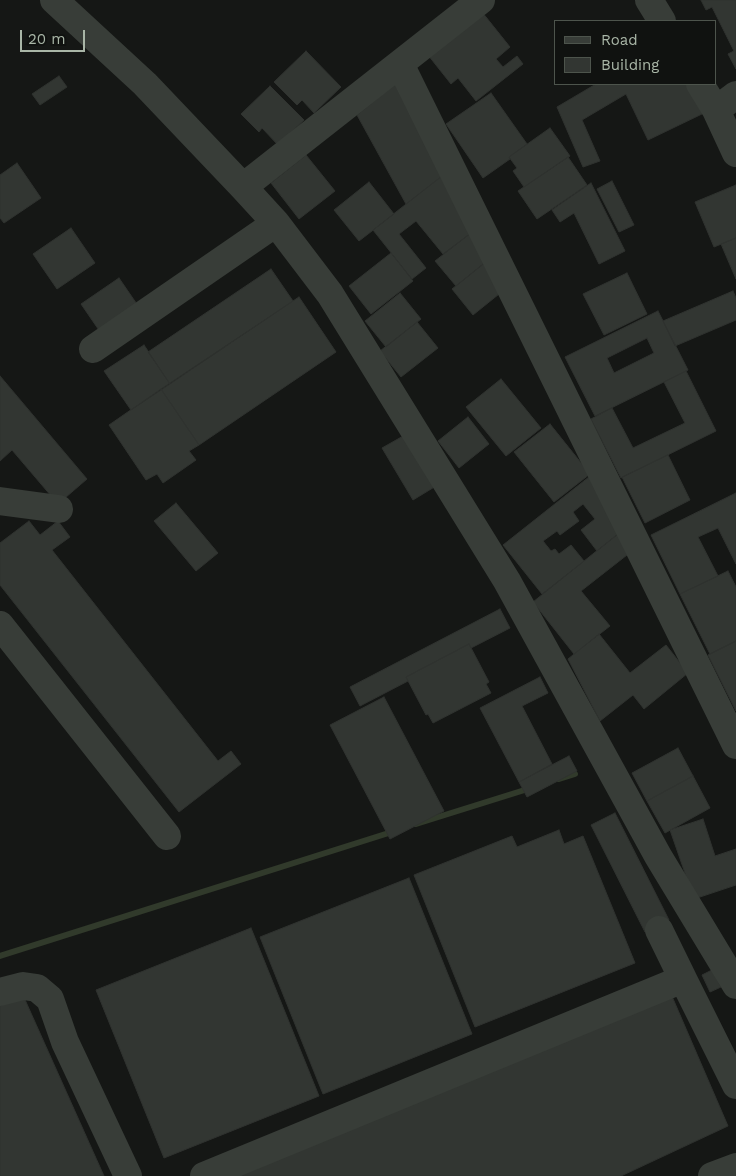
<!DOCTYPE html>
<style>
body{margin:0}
#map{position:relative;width:736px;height:1176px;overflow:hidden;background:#151715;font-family:"Work Sans",sans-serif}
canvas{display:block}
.legend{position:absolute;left:554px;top:20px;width:162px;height:65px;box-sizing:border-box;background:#101210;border:1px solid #4d544c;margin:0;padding:6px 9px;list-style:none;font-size:15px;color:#a9b6a7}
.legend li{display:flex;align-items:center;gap:10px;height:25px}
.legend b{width:25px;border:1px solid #4d544c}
.scale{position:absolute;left:20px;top:30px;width:65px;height:22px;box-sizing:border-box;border:2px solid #a9b6a7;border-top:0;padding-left:6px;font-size:15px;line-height:18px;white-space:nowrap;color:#a9b6a7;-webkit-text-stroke:4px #101210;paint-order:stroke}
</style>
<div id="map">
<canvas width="736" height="1176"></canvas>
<ul class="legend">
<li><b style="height:6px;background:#383d38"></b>Road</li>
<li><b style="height:14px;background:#323632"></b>Building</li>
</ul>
<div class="scale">20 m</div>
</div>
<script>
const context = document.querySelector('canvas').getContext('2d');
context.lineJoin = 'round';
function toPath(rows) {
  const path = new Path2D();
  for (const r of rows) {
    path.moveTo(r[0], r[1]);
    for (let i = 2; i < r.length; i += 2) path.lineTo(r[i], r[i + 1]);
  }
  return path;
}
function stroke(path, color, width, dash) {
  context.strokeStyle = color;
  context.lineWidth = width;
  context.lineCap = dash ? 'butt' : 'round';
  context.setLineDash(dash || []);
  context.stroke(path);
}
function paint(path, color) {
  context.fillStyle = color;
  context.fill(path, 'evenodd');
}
stroke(toPath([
 [559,779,575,774],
 [416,824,531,788],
 [0,956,395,831]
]), '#313a2b', 6);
const building = toPath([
 [701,0,736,0,736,69,728,54,734,51,712,7,706,10,701,0],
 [482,12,510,47,496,59,503,67,517,56,523,64,476,101,458,78,451,84,428,55,482,12],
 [306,51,341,87,314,113,302,100,297,105,274,82,306,51],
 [59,76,67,87,40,105,32,94,59,76],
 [395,84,442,176,406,204,357,115,395,84],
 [596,84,690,84,704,113,648,140,626,94,582,120,600,161,583,167,557,107,596,84],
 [270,86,304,120,278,145,262,128,259,132,241,114,270,86],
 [491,93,527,144,509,157,510,159,483,178,446,124,491,93],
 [550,128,570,156,524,187,513,171,517,168,509,157,550,128],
 [306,155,335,191,299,219,271,183,306,155],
 [568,157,587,185,537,219,518,191,568,157],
 [17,163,41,198,4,223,0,218,0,175,17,163],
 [442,176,471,233,443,254,416,221,399,234,426,268,412,279,373,230,442,176],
 [612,181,634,225,619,232,597,189,612,181],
 [369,182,394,214,359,241,334,210,369,182],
 [591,183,625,251,599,264,574,213,560,222,552,210,591,183],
 [736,185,736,238,714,247,695,202,736,185],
 [71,228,95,263,57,289,33,254,71,228],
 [471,233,491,258,456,286,435,261,471,233],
 [736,238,736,279,721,244,736,238],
 [391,253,413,281,371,314,349,286,391,253],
 [488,260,509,286,473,315,452,289,488,260],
 [271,269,293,301,170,384,148,352,271,269],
 [627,273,647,314,604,335,583,294,627,273],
 [119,278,143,313,105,339,81,304,119,278],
 [733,291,736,298,736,320,675,346,663,321,733,291],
 [400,293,421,319,386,347,365,321,400,293],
 [299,297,336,352,199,445,161,389,299,297],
 [658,311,688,370,595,416,565,357,658,311],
 [647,338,654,353,614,373,607,358,647,338],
 [417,322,438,348,401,377,380,351,417,322],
 [144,345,170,384,131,410,104,371,144,345],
 [686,371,716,431,621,478,591,419,612,408,633,448,685,423,664,382,686,371],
 [0,376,87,479,58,504,12,450,0,461,0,376],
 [501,379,541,428,506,456,466,407,501,379],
 [161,389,199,445,189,451,196,460,163,483,157,474,146,480,109,425,161,389],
 [468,417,489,444,459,468,438,441,468,417],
 [550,424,590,474,554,502,514,452,550,424],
 [405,435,436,486,413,500,382,448,405,435],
 [668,455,690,500,645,523,622,477,668,455],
 [594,473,622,531,597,551,581,530,595,519,583,504,573,512,579,521,560,535,557,531,543,541,551,551,555,549,559,554,571,545,584,561,542,594,503,545,594,473],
 [736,493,736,564,718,528,698,537,718,576,680,594,651,535,736,493],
 [176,503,218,553,196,571,154,521,176,503],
 [29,521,40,535,58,521,70,537,52,550,218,761,231,751,241,764,179,812,0,585,0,543,29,521],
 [619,533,627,555,581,591,610,626,574,654,533,602,619,533],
 [728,571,736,587,736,641,710,654,680,594,728,571],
 [500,609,510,628,471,648,469,644,406,677,408,681,360,706,350,687,500,609],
 [599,634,630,673,666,645,688,673,644,709,633,695,600,721,568,659,599,634],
 [736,641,736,711,708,655,736,641],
 [469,644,489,682,486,684,491,693,433,723,428,714,426,715,406,677,469,644],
 [540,677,548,693,522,706,552,764,519,782,480,708,540,677],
 [384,697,444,811,390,839,330,725,384,697],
 [678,748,693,776,647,801,632,773,678,748],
 [569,756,577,771,527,797,519,782,569,756],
 [693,776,710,808,665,833,647,801,693,776],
 [615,813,669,920,645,932,591,825,615,813],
 [703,819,715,856,736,849,736,885,694,899,670,830,703,819],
 [559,830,564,844,583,836,635,963,475,1027,414,875,512,836,517,847,559,830],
 [409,878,472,1034,323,1094,260,937,409,878],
 [251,928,319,1096,164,1158,96,990,251,928],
 [712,970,721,987,710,992,702,975,712,970],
 [22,993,104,1176,0,1176,0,1003,22,993],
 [671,994,728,1126,621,1176,228,1176,671,994]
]);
paint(building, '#323632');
stroke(building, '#2f322f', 1);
stroke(toPath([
 [54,0,145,84,243,187,276,223,330,294,507,581,658,856,736,985],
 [649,0,662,21],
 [400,64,736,745],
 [700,84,716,110,736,153],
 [716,110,736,95],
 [243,187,481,0],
 [93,349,276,223],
 [0,501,59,509],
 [0,625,167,836],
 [659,930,683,979],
 [0,992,23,986,37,988,50,999,65,1042,128,1176],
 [204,1176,683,979,736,1085],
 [712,1176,736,1167]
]), '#383d38', 28);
</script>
